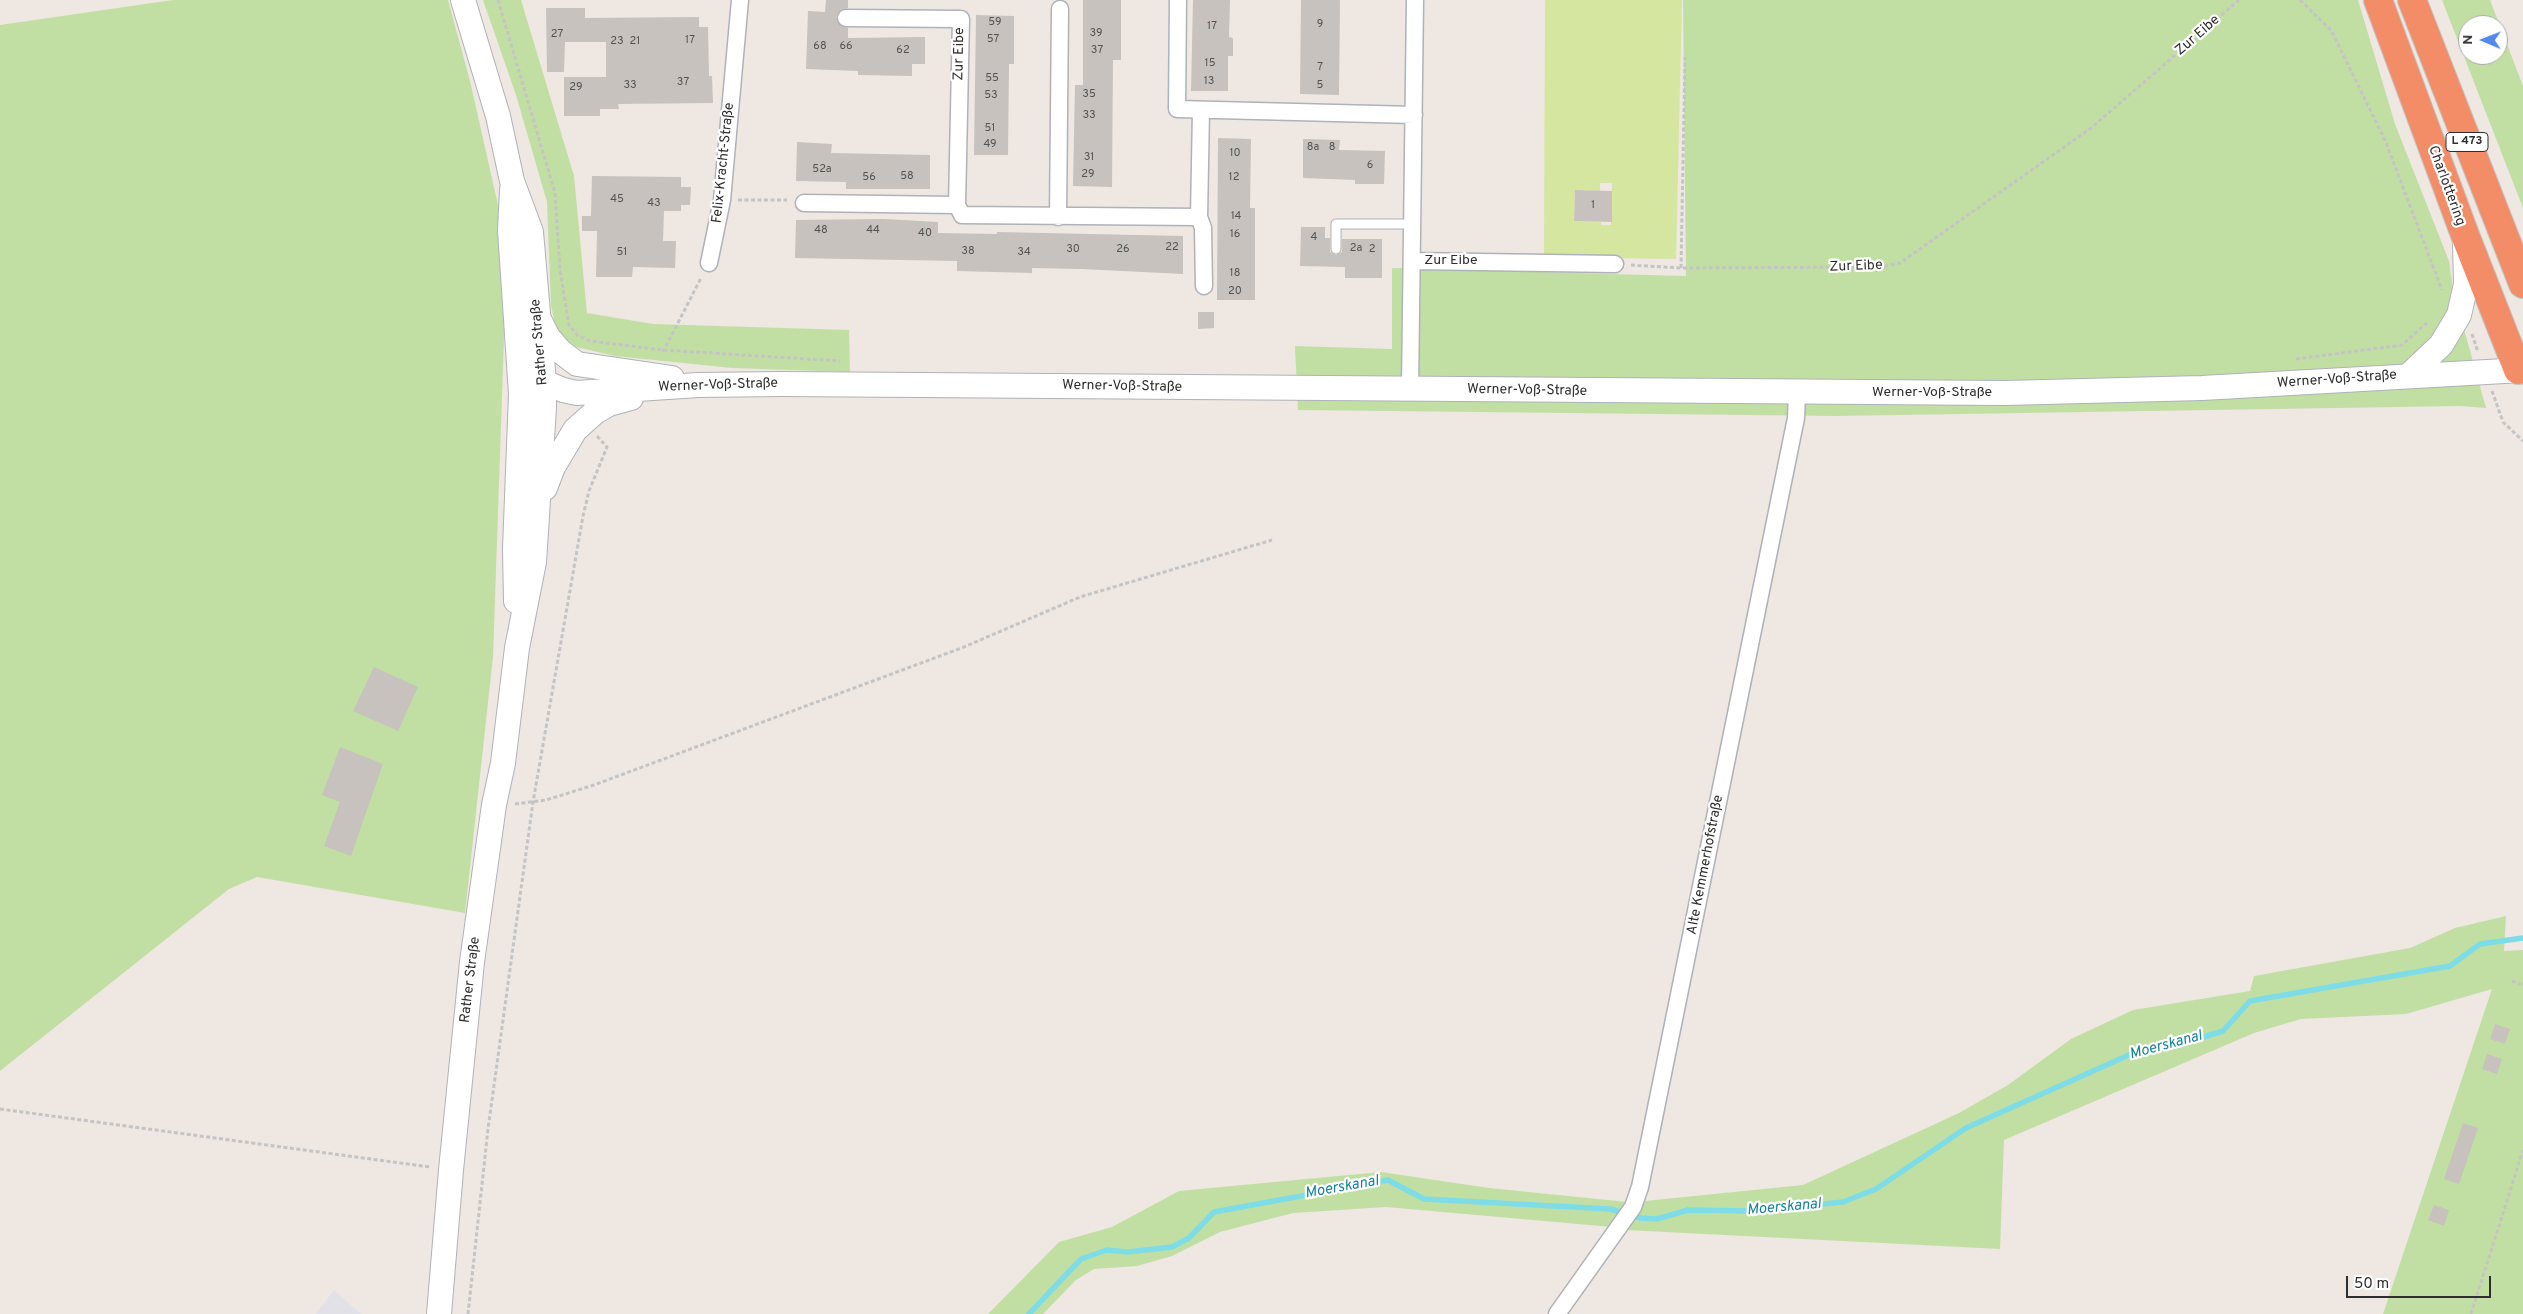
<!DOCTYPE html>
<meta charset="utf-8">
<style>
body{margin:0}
#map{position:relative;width:2523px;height:1314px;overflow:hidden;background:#eee7e2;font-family:Overpass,sans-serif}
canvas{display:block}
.north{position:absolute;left:2458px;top:15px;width:50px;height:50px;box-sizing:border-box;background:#fff;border:1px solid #ababab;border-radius:50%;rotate:271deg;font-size:14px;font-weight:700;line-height:20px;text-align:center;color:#2e2e2e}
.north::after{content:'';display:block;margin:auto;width:18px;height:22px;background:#5088ed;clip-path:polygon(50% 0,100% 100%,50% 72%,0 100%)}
.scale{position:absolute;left:2346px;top:1276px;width:145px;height:22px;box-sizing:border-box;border:2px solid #2e2e2e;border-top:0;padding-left:6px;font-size:15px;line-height:18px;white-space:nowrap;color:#2e2e2e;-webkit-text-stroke:4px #fff;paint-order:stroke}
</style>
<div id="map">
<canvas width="2523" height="1314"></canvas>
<div class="north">N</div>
<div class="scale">50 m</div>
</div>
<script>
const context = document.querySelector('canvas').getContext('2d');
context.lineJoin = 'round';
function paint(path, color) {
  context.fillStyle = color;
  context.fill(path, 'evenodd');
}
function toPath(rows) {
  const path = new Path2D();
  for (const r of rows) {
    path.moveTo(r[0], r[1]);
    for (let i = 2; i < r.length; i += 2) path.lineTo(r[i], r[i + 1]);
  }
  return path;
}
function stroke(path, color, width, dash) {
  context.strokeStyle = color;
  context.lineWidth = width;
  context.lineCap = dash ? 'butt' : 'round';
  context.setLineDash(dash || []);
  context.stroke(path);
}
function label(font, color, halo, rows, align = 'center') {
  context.font = font + ' Overpass,sans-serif';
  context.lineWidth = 4.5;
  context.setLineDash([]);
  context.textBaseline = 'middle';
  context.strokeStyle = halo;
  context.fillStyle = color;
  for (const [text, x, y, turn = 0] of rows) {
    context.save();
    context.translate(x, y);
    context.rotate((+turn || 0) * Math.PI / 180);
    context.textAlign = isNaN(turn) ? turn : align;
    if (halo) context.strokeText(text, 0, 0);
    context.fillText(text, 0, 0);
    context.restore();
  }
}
paint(toPath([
 [334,1290,361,1314,316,1314]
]), '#e2e1e7');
paint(toPath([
 [173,0,448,0,470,81,500,214,505,309,493,657,465,913,257,877,229,889,0,1071,0,25],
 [483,0,521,0,574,176,587,313,653,324,849,330,850,372,732,368,615,356,576,347,557,333,551,305,547,202,516,95],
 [1683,0,2358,0,2395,124,2449,261,2453,290,2486,408,2460,406,1836,416,1298,410,1295,346,1392,349,1392,268,1686,276],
 [2442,0,2490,0,2523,86,2523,208],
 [2468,25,2498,25,2498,55,2468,55],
 [2506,916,2504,951,2523,950,2523,1314,2383,1314,2492,989,2406,1014,2301,1019,2254,1033,2004,1140,2000,1249,1626,1230,1645,1201,1803,1185,1959,1113,2008,1085,2071,1039,2133,1010,2250,991,2254,976,2410,948,2455,928],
 [1381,1172,1489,1188,1627,1202,1612,1227,1386,1207,1293,1213,1220,1232,1172,1256,1137,1266,1094,1269,1076,1280,1043,1314,988,1314,1059,1242,1112,1227,1179,1191]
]), '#c2dfa3');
paint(toPath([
 [1545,0,1682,0,1676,259,1544,257],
 [1600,183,1612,183,1611,225,1601,225,1601,222,1574,221,1575,190,1600,191]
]), '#d4e6a0');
stroke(toPath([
 [1029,1314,1081,1259,1107,1250,1128,1252,1172,1247,1189,1238,1214,1212,1388,1180,1424,1199,1610,1209,1641,1218,1657,1219,1688,1210,1752,1211,1843,1202,1876,1189,1966,1128,2131,1054,2177,1045,2223,1031,2250,1001,2450,966,2480,944,2523,938]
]), '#7edce7', 5.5);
paint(toPath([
 [826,0,848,0,848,8,841,10,836,17,841,26,848,28,848,38,925,37,925,64,912,64,912,76,858,75,858,71,806,69,808,11,825,12],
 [1083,0,1121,0,1121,60,1113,60,1112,187,1073,186,1075,85,1083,85],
 [1193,0,1230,0,1229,37,1233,38,1233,56,1228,56,1228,91,1191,91],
 [1301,0,1340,0,1339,95,1300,94],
 [546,8,585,8,585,18,699,17,699,27,708,27,709,76,712,76,713,103,618,104,619,109,600,109,600,116,564,116,564,77,606,77,606,42,565,42,564,72,547,72],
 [976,15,1014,16,1014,64,1009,64,1008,155,974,155],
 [1218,138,1251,139,1250,208,1255,208,1255,300,1217,300],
 [1303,139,1340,140,1339,150,1385,151,1384,184,1355,184,1355,180,1303,178],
 [797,142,832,144,831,153,930,155,930,189,846,189,846,182,796,181],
 [592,176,681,177,681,187,691,187,690,205,681,205,681,211,664,211,663,241,676,241,675,268,633,267,632,277,596,277,597,231,582,231,582,216,591,216],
 [1575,190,1612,191,1612,222,1574,221],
 [884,219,938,222,938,233,997,234,997,232,1183,236,1183,274,1082,269,1032,268,1032,273,957,271,957,261,795,258,796,220],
 [1301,227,1325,227,1325,238,1330,238,1330,252,1336,255,1342,252,1342,239,1382,239,1382,278,1345,278,1345,267,1300,266],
 [1198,312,1214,312,1214,328,1198,329],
 [374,667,418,687,398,731,353,711],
 [340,747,383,764,351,856,324,846,340,802,322,795],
 [2495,1024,2510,1029,2505,1044,2490,1039],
 [2487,1054,2502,1059,2497,1074,2482,1069],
 [2463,1123,2478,1128,2459,1184,2444,1179],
 [2434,1205,2449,1210,2444,1226,2428,1220]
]), '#c7c2bd');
const lane = toPath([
 [1336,249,1336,224,1412,224]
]);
const street = toPath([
 [1178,0,1177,109,1414,115],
 [846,18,961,19,957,205,962,215,1199,217,1201,110],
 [804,203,957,205],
 [1058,217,1060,9],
 [1199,217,1203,228,1204,286],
 [1412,261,1615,264],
 [709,263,722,200,740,0],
 [1410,389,1415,0],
 [1557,1314,1633,1207,1640,1187,1796,418,1797,393]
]);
const secondary = toPath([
 [512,190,510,230,521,394,515,549,516,601],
 [540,321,548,337,560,351,577,364,672,378],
 [517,325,525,350,537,374,544,382,563,390,577,393,698,385,782,384,2005,393,2202,388,2523,370],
 [2408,376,2441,345,2459,315,2466,284,2465,243],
 [545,488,553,467,575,430,595,412,609,404,631,398],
 [439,1314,451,1170,472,962,494,805,503,763,517,648,534,562,544,408,544,382,531,232,512,181,498,116,463,0]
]);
const highway = toPath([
 [2378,0,2465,235,2518,370],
 [2412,0,2523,284]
]);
stroke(lane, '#aeb2b9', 11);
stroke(street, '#aeb2b9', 19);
stroke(secondary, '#aeb2b9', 26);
stroke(highway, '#c4c4c4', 30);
stroke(toPath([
 [498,0,555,193,560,270,569,325,577,335,590,341,663,350,840,361],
 [2300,0,2331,30,2385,140,2442,290],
 [738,200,787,200],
 [1631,265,1681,268,1882,267,1900,263,2091,128,2239,0],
 [1681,268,1685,57],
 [2472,334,2478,352],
 [663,352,701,278],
 [2296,359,2402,345,2429,321],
 [2492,391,2503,422,2523,441],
 [515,804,546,800,594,785,964,647,1080,597,1272,540],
 [2512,981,2523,985],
 [0,1109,430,1167],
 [468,1314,488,1129,533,802,583,516,589,491,607,447,597,436],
 [2471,1314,2523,1150]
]), '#c4c4c4', 3, [4, 2.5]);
stroke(lane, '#fff', 9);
stroke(street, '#fff', 16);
stroke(secondary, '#fff', 24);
stroke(highway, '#f28d68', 28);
label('11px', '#545352', null, [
 ["59",995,23],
 ["9",1320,25],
 ["17",1212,27],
 ["39",1096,34],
 ["27",557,35],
 ["57",993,40],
 ["17",690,41],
 ["23",617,42],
 ["21",635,42],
 ["68",820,47],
 ["66",846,47],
 ["62",903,51],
 ["37",1097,51],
 ["15",1210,64],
 ["7",1320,68],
 ["55",992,79],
 ["13",1209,82],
 ["37",683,83],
 ["33",630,86],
 ["5",1320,86],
 ["29",576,88],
 ["35",1089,95],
 ["53",991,96],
 ["33",1089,116],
 ["51",990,129],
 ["49",990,145],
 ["8a",1313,148],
 ["8",1332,148],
 ["10",1235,154],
 ["31",1089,158],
 ["6",1370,166],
 ["52a",822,170],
 ["29",1088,175],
 ["58",907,177],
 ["56",869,178],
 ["12",1234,178],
 ["45",617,200],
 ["43",654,204],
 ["1",1593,206],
 ["14",1236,217],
 ["48",821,231],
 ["44",873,231],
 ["40",925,234],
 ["16",1235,235],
 ["4",1314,238],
 ["22",1172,248],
 ["2a",1356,249],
 ["30",1073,250],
 ["26",1123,250],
 ["2",1372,250],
 ["38",968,252],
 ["51",622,253],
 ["34",1024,253],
 ["18",1235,274],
 ["20",1235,292]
]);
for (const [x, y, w] of [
 [2467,142,42]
]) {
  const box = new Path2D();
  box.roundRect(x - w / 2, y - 9.5, w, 19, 4);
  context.fillStyle = '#fff';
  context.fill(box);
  stroke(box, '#2e2e2e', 1);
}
label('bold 12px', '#2e2e2e', null, [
 ["L 473",2467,142]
]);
label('14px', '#2e2e2e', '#fff', [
 ["Zur Eibe",2198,36,-41],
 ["Zur Eibe",960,54,-89],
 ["Felix-Kracht-Straße",724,163,-84],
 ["Charlottering",2446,186,70],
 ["Zur Eibe",1451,261],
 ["Zur Eibe",1856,267,-2],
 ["Rather Straße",540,342,-95],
 ["Werner-Voß-Straße",2337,380,-4],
 ["Werner-Voß-Straße",718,386,-2],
 ["Werner-Voß-Straße",1122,387,1],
 ["Werner-Voß-Straße",1527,391,1],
 ["Werner-Voß-Straße",1932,393],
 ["Alte Kemmerhofstraße",1706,865,-79],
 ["Rather Straße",471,980,-83]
]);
label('italic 15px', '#188197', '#fff', [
 ["Moerskanal",2166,1046,-15],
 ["Moerskanal",1342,1188,-10],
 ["Moerskanal",1784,1208,-5]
]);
</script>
